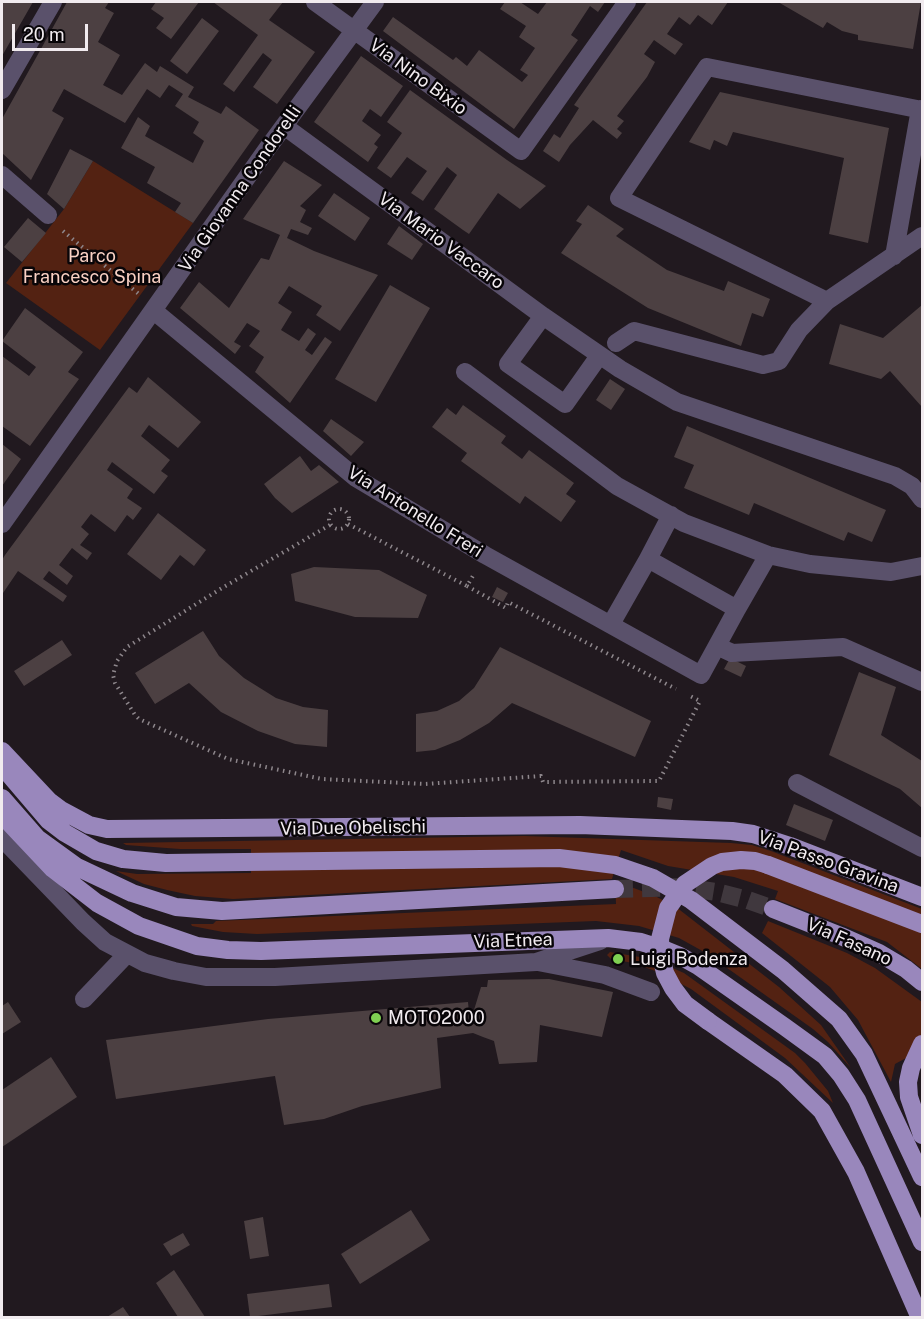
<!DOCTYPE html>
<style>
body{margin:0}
#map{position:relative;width:924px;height:1319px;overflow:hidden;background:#21191f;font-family:"Public Sans",sans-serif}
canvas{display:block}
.frame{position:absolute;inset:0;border:3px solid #f1ebef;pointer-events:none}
.scale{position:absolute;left:12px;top:24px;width:76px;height:27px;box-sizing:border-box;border:3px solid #f1ebef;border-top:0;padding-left:8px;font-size:18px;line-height:21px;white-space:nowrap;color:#f1ebef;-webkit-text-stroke:4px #080508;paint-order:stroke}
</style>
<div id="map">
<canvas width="924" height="1319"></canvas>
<div class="frame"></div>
<div class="scale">20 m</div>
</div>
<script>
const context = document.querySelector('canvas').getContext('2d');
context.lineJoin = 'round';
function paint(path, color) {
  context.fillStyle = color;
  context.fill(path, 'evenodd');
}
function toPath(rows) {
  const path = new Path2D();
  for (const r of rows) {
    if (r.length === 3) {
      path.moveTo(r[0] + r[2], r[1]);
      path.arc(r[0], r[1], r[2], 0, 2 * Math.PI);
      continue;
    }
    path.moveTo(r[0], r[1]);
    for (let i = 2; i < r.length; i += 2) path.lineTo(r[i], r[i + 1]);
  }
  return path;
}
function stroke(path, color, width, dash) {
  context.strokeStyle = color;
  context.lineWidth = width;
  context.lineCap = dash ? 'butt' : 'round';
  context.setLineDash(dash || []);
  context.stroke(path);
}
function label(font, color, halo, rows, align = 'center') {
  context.font = font + ' "Public Sans",sans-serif';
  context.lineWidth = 5;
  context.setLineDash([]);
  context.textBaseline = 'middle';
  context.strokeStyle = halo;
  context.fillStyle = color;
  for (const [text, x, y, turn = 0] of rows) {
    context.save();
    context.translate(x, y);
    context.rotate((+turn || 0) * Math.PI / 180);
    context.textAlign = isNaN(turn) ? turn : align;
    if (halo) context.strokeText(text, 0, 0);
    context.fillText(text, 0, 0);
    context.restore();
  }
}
paint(toPath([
 [93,161,193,223,100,350,6,283,64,209],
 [524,836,731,843,752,845,771,851,922,909,922,969,887,942,775,899,778,891,734,877,668,866,621,850,612,879,233,899,195,896,167,890,144,884,116,871,137,874,251,873,251,849,180,849,126,845,123,843],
 [615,881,655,896,676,907,779,987,821,1025,851,1068,828,1042,813,1029,706,953,679,938,639,926,596,921,257,934,223,932,192,926,191,924,213,924,216,921,616,904],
 [768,921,847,953,875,968,922,1002,922,1043,908,1057,895,1064,891,1082,858,1020,830,987,762,933],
 [610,952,652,959,684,973,795,1053,805,1063,828,1091,833,1103,785,1058,691,989,658,972,633,963,611,959,607,955]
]), '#532212');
paint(toPath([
 [2,2,33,2,2,56],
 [67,2,109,2,105,8,114,13,98,42,120,55,103,85,122,95,145,63,157,72,160,66,194,87,188,97,221,114,226,106,259,130,193,223,175,212,181,203,147,183,155,167,121,148,138,117,150,126,145,136,193,163,204,141,193,133,199,122,175,106,183,94,169,85,160,98,147,89,125,123,64,89,52,111,64,118,31,180,2,153,2,119],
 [156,2,199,2,171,39,156,28,164,18,151,9],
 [213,2,283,2,269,20,315,52,277,104,253,87,272,60,263,53,234,92,223,84,258,35],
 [505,2,520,2,538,14,547,2,605,2,598,12,590,6,571,35,578,40,514,129,383,31,393,17,453,60,456,57,467,66,479,50,522,82,528,75,520,70,535,48,519,37,526,26,500,9],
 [647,2,728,2,712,25,698,15,690,25,679,17,667,34,683,44,675,55,654,40,644,54,655,62,647,77,617,116,624,121,617,129,622,133,617,139,593,120,570,145,559,162,543,151,554,134,560,138,579,108,574,105],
 [778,2,921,2,913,49,858,40,858,35,842,31,827,22,823,28],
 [202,18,219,31,187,74,170,61],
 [361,56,403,86,381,117,370,109,362,121,381,135,374,144,378,147,368,162,314,122],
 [410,90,507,160,546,186,520,209,498,193,469,234,463,230,434,209,457,175,447,167,423,201,411,193,427,171,407,157,391,178,377,168,402,133,387,122],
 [720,92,889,128,868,243,829,234,844,158,733,132,727,146,714,140,710,150,689,142],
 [70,149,93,161,64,209,47,194],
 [284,161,322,185,300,206,306,210,300,222,312,228,308,235,291,229,287,238,314,251,378,275,340,331,316,315,322,306,289,286,278,303,292,312,281,330,299,341,308,328,316,334,305,350,312,355,325,337,332,342,290,403,255,372,264,357,249,346,260,331,247,323,234,342,241,346,235,354,180,308,199,282,229,308,261,258,269,260,280,235,243,219],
 [334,193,370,218,355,241,318,216],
 [588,205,624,229,616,236,667,270,724,291,728,281,770,299,763,317,752,313,741,346,648,308,561,253,582,224,576,221],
 [28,218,46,233,22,262,4,247],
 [399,226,423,244,412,260,387,244],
 [390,285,430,308,376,402,335,379],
 [922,305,922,407,890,371,881,379,829,364,840,324,883,338],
 [25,308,83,352,68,372,79,379,30,446,2,426,2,372,3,369,2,368,2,356,29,376,36,367,2,341],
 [148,377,201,422,178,448,149,425,141,436,170,460,161,471,168,476,154,494,112,462,107,470,133,489,127,498,142,508,133,520,127,515,115,532,91,514,81,527,89,534,80,545,92,553,87,560,72,548,59,565,73,576,67,585,49,571,43,579,67,596,63,602,18,571,3,593,2,592,2,560,5,555,129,387,137,393],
 [610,379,625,389,611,410,596,400],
 [463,405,506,436,501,443,522,459,529,450,574,483,566,494,576,501,561,522,525,496,520,504,461,461,467,453,432,427,447,408,456,415],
 [331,419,364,442,351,456,323,431],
 [687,426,886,510,872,542,848,532,844,541,754,503,749,515,684,488,694,465,674,457],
 [2,444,21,459,2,486],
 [300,456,311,471,319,465,339,482,292,513,275,498,264,484],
 [158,513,206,550,194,566,180,555,161,580,127,554],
 [314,567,379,570,427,595,418,618,355,617,295,601,291,574],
 [497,587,508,593,503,602,492,597],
 [203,631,219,656,244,678,276,698,303,707,328,710,327,747,295,744,258,731,221,712,189,683,155,704,135,673],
 [62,640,72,655,24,686,14,671],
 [500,647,651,721,635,757,512,703,489,723,460,740,435,750,416,752,416,714,437,711,459,701,474,688],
 [730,658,746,666,741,677,724,669],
 [859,672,896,687,881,735,922,761,922,808,900,789,829,755],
 [658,797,673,799,671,810,657,807],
 [794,804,833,820,825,841,786,825],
 [549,979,613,992,602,1037,540,1025,537,1062,499,1064,494,1041,483,1037,473,1033,437,1038,441,1088,362,1106,324,1119,284,1125,275,1076,116,1099,106,1040,268,1019,468,1002,469,1013,474,1010,481,987,487,987,488,980],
 [8,1002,21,1022,2,1034,2,1006],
 [51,1057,77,1097,2,1147,2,1090],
 [411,1210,430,1240,360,1284,341,1254],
 [263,1217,269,1256,250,1259,244,1221],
 [183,1233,190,1245,171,1256,163,1244],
 [174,1270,205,1317,178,1317,156,1283],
 [329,1284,332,1307,250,1317,247,1294],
 [123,1307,130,1317,107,1317]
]), '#4c4042');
stroke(toPath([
 [615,889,684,887,716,892,748,900,773,909]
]), '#40383e', 18, [18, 9]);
stroke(toPath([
 [63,231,140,295],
 [339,519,10],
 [348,524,467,586,474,574],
 [330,525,222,588,127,647,117,661,113,675,115,683,135,715,139,719,228,759,322,779,425,784,541,776,543,782,659,781,700,701,690,696],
 [467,586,506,608,508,602,676,689]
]), '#8e878c', 4, [1.5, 4.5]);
stroke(toPath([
 [315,2,521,151,627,2],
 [2,90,53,2],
 [284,126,543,316,620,369,677,402,895,476,912,486,922,499],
 [2,175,48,215],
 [894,256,920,109],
 [827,301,619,198,707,67,922,110],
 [154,311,356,478,485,555,701,675,737,609,648,559,611,624],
 [543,316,508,364,535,383,565,404,599,356],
 [616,343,634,331,763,365,779,361,799,330,827,301,922,236],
 [465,372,617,486,684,523,768,555,810,564,891,572,922,566],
 [2,524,267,149,375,2],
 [648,559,671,515],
 [737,609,768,555],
 [717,646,732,653,843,647,922,682],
 [797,783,922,848],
 [2,838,83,922,105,942,145,963,174,971,206,977,275,977,536,962,600,941],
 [538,962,605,975,651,992],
 [84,999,126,955]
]), '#5a516b', 18);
stroke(toPath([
 [2,751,49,801,61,810,89,825,107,829,580,825,732,831,753,834,790,846,922,897],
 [2,766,48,820,65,833,96,851,123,859,166,863,559,858,615,865,653,878,691,900,783,970,839,1019,864,1054,922,1177],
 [2,798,37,838,77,867,132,893,176,907,222,911,615,889],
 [2,815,53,869,97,903,139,926,197,946,228,950,261,951,608,938,641,942,663,949,680,956,698,966,785,1027,825,1056,841,1075,857,1100,922,1242],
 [768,865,922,924],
 [773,909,841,936,879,953,906,969,922,982],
 [708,1021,785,1075,822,1111,856,1172,920,1318],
 [922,1044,911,1068,908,1082,909,1097,922,1135]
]), '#9987bc', 18);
stroke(toPath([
 [708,1021,685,1004,673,988,665,973,661,956,660,939,668,908,685,884,712,866,722,862,741,860,755,861,768,865]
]), '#9987bc', 18);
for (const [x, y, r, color] of [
 [618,959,6,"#7fd052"],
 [376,1018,6,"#7fd052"]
]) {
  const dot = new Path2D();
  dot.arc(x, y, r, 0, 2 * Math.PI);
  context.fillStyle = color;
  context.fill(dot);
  stroke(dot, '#080508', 2);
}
label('18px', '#f1ebef', '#080508', [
 ["Via Nino Bixio",418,77,36],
 ["Via Giovanna Condorelli",240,189,-55],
 ["Via Mario Vaccaro",441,241,36],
 ["Via Antonello Freri",415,512,32],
 ["Via Due Obelischi",353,828,-1],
 ["Via Passo Gravina",828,862,20],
 ["Via Etnea",513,941,-2],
 ["Via Fasano",849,942,24]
]);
label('18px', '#f9d0c3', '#080508', [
 ["Parco",92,256],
 ["Francesco Spina",92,277]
]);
label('18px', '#f1ebef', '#080508', [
 ["Luigi Bodenza",630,959],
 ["MOTO2000",388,1018]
], 'left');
</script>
